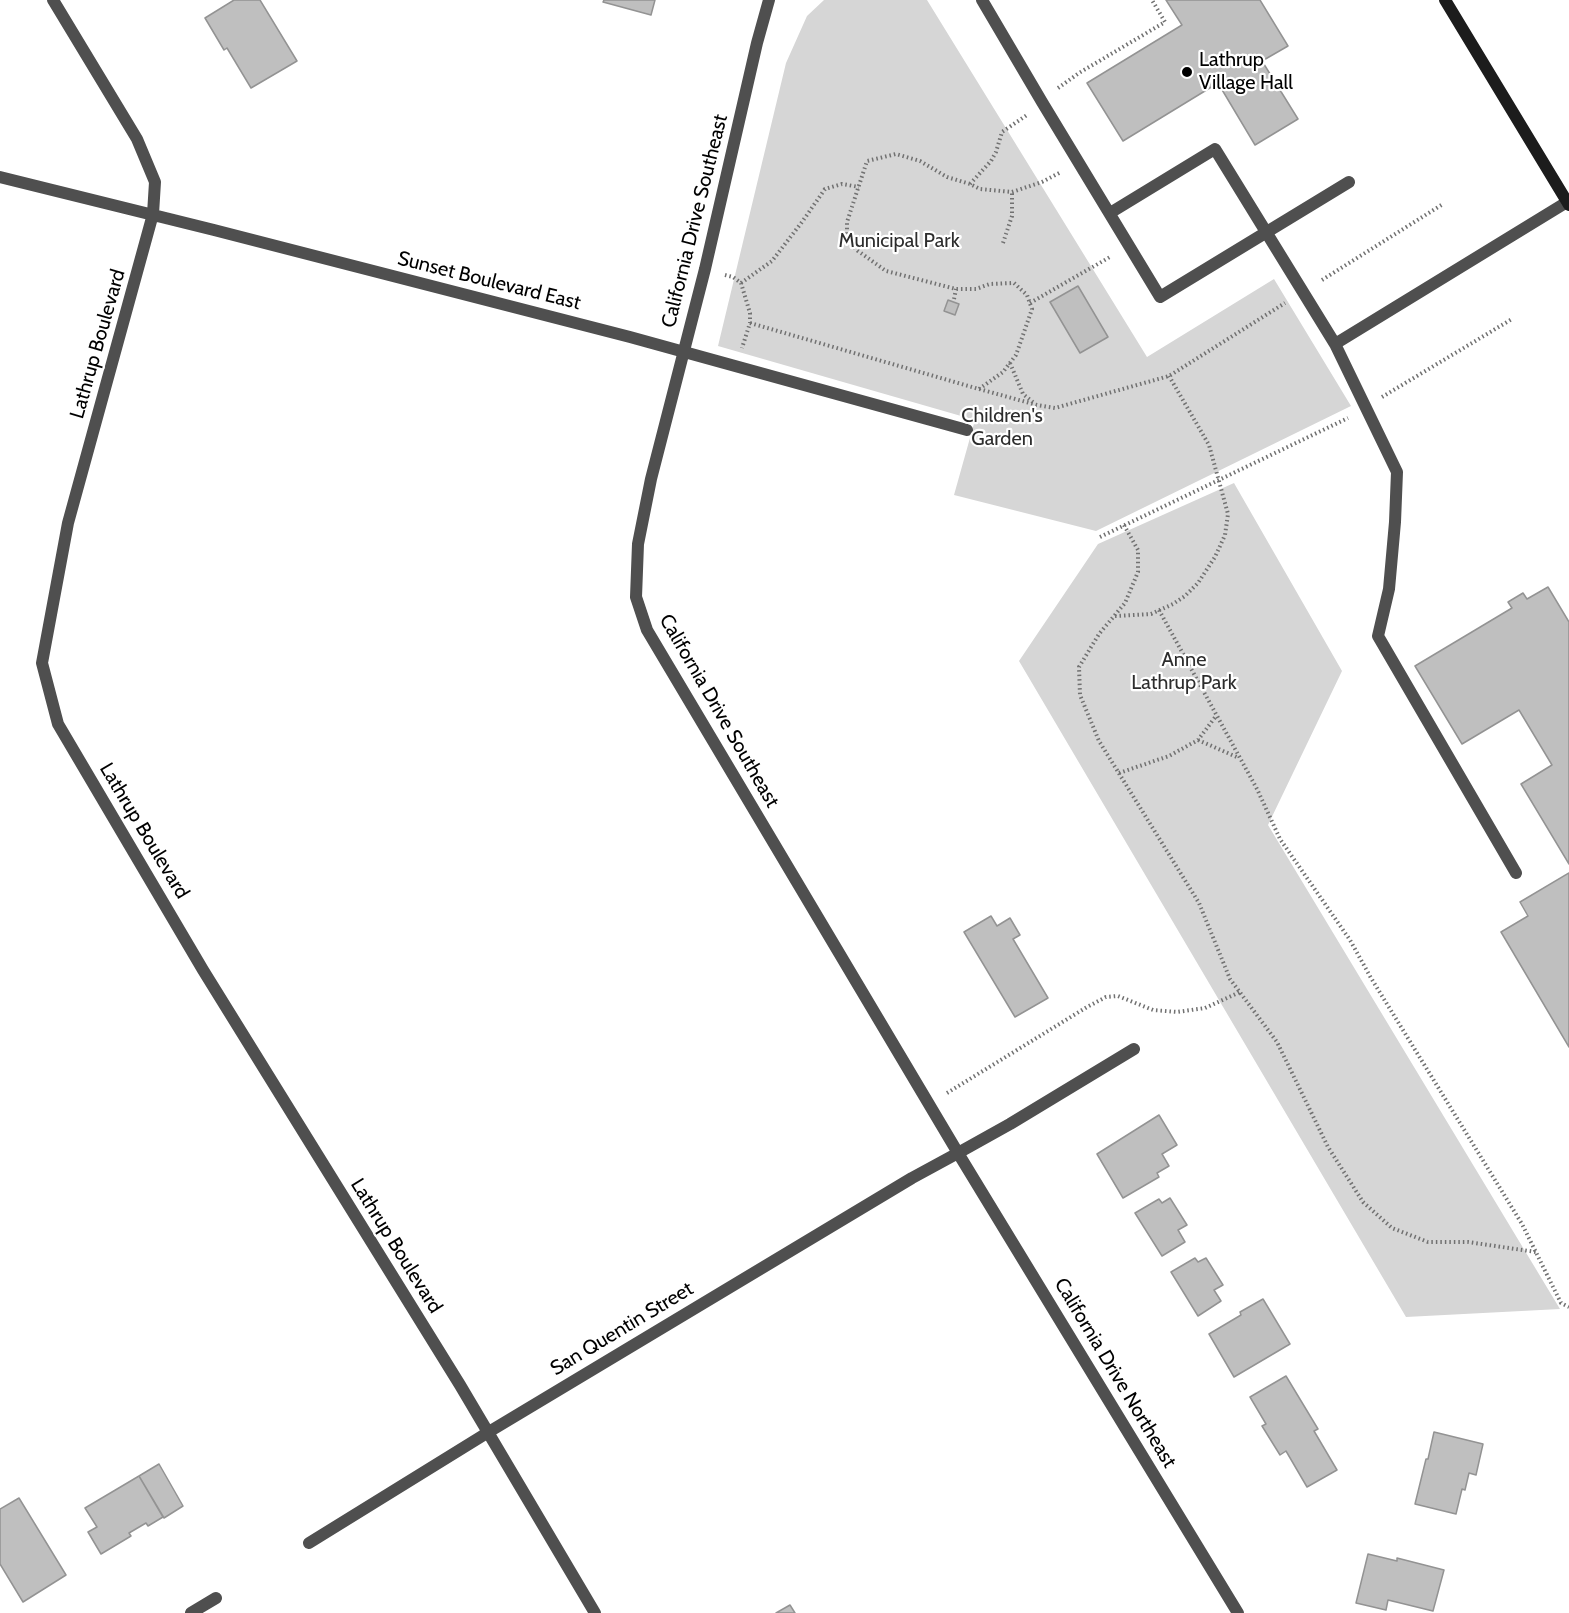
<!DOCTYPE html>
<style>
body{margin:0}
canvas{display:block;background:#fff}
</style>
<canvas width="1569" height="1613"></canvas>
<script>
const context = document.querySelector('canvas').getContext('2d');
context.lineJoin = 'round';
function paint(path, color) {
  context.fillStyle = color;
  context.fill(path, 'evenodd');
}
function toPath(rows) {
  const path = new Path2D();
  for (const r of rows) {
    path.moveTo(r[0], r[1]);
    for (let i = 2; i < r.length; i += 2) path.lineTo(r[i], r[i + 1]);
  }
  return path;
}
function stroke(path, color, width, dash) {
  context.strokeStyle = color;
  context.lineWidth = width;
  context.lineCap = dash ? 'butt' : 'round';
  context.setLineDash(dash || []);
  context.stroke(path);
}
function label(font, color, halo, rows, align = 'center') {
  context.font = font + ' Cabin,sans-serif';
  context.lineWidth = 4.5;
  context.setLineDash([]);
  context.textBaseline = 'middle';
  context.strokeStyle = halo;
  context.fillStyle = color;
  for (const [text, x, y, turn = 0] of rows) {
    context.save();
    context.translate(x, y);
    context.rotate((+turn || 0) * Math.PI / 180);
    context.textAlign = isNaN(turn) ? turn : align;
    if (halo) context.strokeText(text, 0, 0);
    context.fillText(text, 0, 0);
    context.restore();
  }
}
paint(toPath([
 [824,0,927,0,1147,357,1274,279,1351,406,1096,531,954,495,975,420,718,346,786,63,807,16],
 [1234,483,1342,671,1268,825,1560,1309,1406,1317,1019,661,1098,544]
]), '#d6d6d6');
const building = toPath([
 [234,0,260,0,297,61,251,88,227,48,224,50,205,18,234,0],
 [604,0,655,0,651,15,603,2,604,0],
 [1166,0,1260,0,1288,46,1262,61,1298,119,1255,145,1218,83,1123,141,1087,83,1182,25,1166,0],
 [1078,286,1108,337,1080,353,1050,302,1078,286],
 [948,300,959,304,955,315,944,311,948,300],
 [1548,587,1569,622,1569,864,1521,784,1552,765,1519,710,1462,744,1415,666,1512,608,1508,602,1523,593,1527,599,1548,587],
 [1569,873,1569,1047,1501,932,1528,916,1520,902,1569,873],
 [991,916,997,926,1010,918,1020,935,1013,939,1048,998,1015,1017,964,932,991,916],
 [1159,1115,1177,1145,1162,1154,1169,1166,1157,1173,1159,1177,1123,1198,1097,1154,1159,1115],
 [1170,1198,1187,1225,1178,1230,1185,1242,1162,1256,1135,1213,1159,1199,1162,1203,1170,1198],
 [1195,1258,1198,1262,1206,1258,1223,1285,1214,1290,1221,1301,1198,1316,1171,1272,1195,1258],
 [1263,1299,1290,1344,1234,1377,1209,1334,1241,1315,1240,1312,1263,1299],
 [1286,1376,1318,1429,1314,1431,1337,1470,1307,1487,1286,1451,1280,1455,1262,1426,1266,1424,1250,1397,1286,1376],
 [1434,1432,1483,1444,1476,1475,1469,1473,1465,1490,1462,1489,1456,1514,1415,1504,1426,1459,1428,1459,1434,1432],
 [159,1464,183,1506,164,1518,139,1476,159,1464],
 [139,1476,163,1517,148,1526,146,1523,129,1533,131,1536,101,1554,88,1532,97,1527,85,1508,139,1476],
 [19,1498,66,1575,23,1602,0,1564,0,1509,19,1498],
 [1368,1554,1397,1561,1397,1558,1444,1570,1433,1611,1388,1600,1386,1610,1356,1603,1368,1554],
 [790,1605,795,1613,776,1613,790,1605]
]);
paint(building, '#bfbfbf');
stroke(building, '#939393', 1.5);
stroke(toPath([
 [1058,88,1079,73,1165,22,1152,0],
 [970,184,991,161,996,152,1002,132,1027,115],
 [1003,243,1012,216,1012,192],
 [725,275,733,277,741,283,750,313,750,323,742,348],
 [1322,280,1443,204],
 [741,283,772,261,802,222,825,189,842,184,859,187],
 [954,299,956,289],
 [1030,303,1110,257],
 [750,323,979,389,1037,405,1055,408,1169,376,1285,303],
 [1010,363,1023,394,1034,403],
 [979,389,1003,372,1016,355,1032,309,1027,295,1014,283,990,284,976,289,956,289,886,271,858,251,847,240,847,222,867,161,896,154,920,161,947,177,970,184,980,189,1012,192,1042,182,1061,172],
 [1382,397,1512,319],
 [1124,525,1138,550,1138,572,1125,603,1099,634,1079,667,1080,695,1099,741,1199,903,1230,979,1277,1042,1328,1147,1363,1202,1392,1228,1428,1242,1468,1242,1536,1252],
 [1100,537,1348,418],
 [1159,610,1257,789,1280,839,1350,940,1371,978,1522,1224,1561,1303,1569,1307],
 [1115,616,1151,614,1173,604,1185,596,1198,583,1215,557,1225,535,1228,514,1209,445,1169,376],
 [1198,740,1239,758],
 [1119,773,1169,756,1198,740,1216,716],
 [947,1093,1087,1007,1106,997,1118,996,1153,1010,1177,1012,1205,1008,1240,992]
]), '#717171', 4, [1.5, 3]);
stroke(toPath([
 [982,0,1042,102,1160,297,1349,182],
 [1110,213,1215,149,1335,344,1397,472,1395,522,1389,589,1378,636,1516,873],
 [1335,344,1567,202],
 [958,1153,1010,1124,1134,1049]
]), '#4f4f4f', 12);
stroke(toPath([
 [53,0,137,139,155,182,153,214,68,523,42,663,58,724,203,970,460,1385,595,1613],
 [769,0,757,43,705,269,651,479,638,544,636,597,647,630,958,1153,1238,1613],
 [0,177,214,230,630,337,967,430],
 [309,1543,487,1433,912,1178,958,1153],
 [191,1613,216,1598]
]), '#4f4f4f', 12);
stroke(toPath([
 [1445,0,1569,205]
]), '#1c1c1c', 12);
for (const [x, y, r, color] of [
 [1187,72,6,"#000"]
]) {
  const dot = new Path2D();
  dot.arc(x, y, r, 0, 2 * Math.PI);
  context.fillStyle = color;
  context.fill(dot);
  stroke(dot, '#fff', 2);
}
label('20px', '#000', '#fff', [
 ["Lathrup",1199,60],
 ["Village Hall",1199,83]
], 'left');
label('20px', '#000', '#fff', [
 ["California Drive Southeast",695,221,-76],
 ["Sunset Boulevard East",489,281,14],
 ["Lathrup Boulevard",98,344,-74],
 ["California Drive Southeast",719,711,60],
 ["Lathrup Boulevard",144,831,59],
 ["Lathrup Boulevard",396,1246,58],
 ["San Quentin Street",622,1329,-31],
 ["California Drive Northeast",1115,1373,59]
]);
label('20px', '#2d2d2d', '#fff', [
 ["Municipal Park",899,241],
 ["Children's",1002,416],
 ["Garden",1002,439],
 ["Anne",1184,660],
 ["Lathrup Park",1184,683]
]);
</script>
